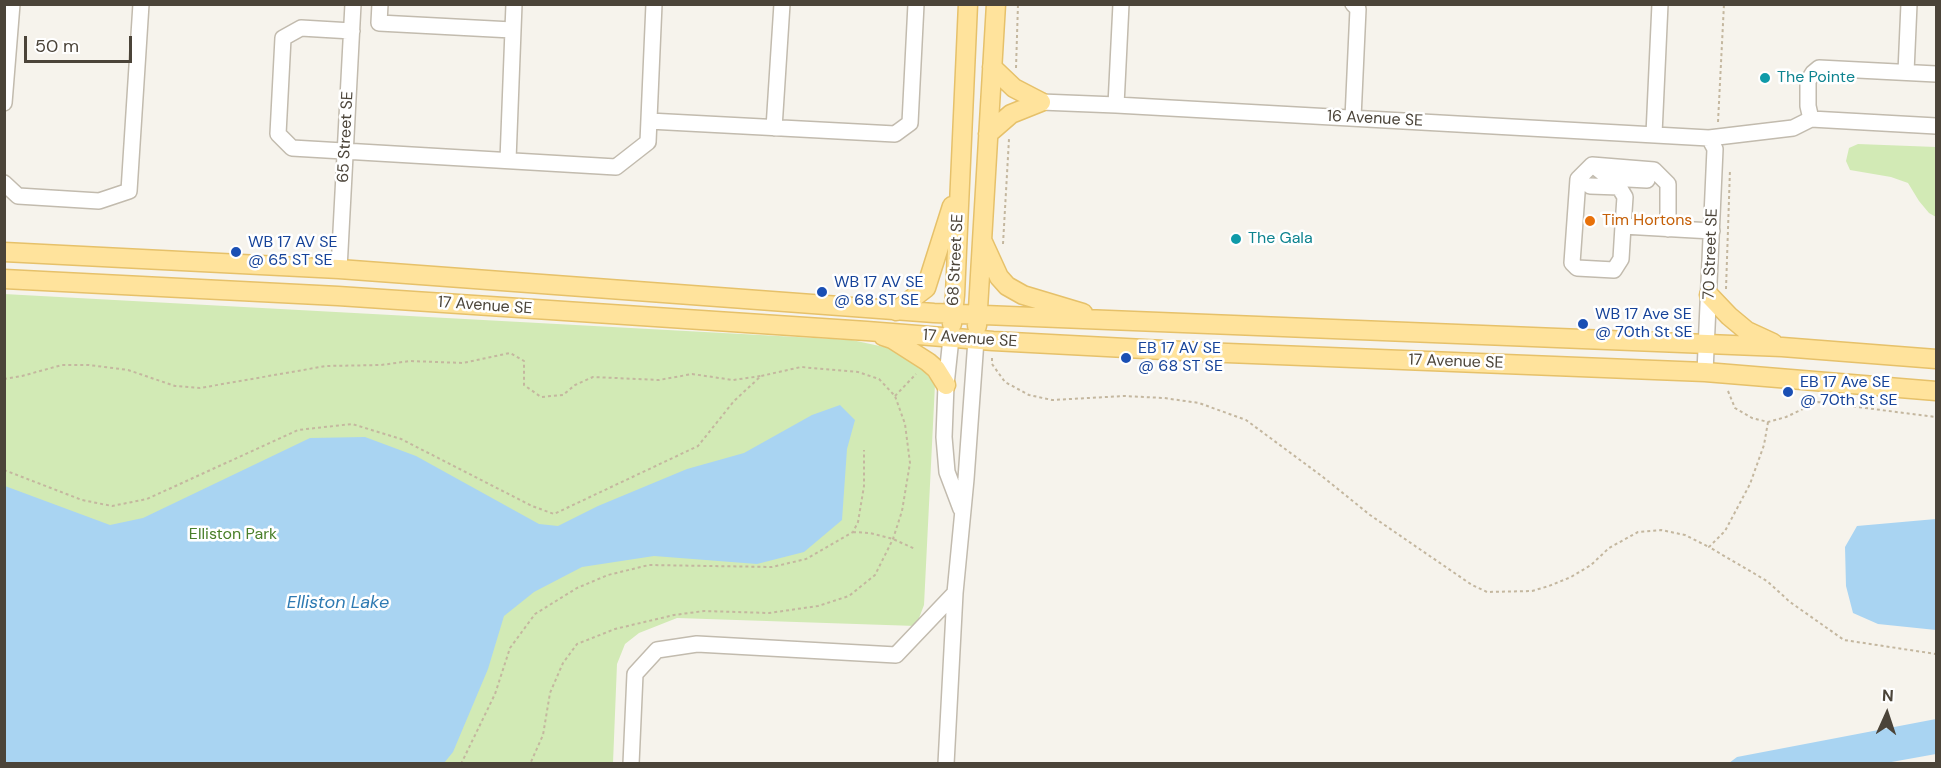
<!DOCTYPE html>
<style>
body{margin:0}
#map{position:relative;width:1941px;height:768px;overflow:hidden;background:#f6f3ec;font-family:"DM Sans",sans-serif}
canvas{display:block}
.frame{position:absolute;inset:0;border:6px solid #4b4439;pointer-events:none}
.north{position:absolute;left:1857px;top:684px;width:60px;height:60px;-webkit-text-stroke:4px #fff;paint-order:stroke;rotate:3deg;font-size:16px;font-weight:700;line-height:24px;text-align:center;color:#4b4439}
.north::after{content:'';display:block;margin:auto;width:21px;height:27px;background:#4b4439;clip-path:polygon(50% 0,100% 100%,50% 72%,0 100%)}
.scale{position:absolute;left:24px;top:36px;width:108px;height:27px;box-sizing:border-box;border:3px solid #4b4439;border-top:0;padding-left:8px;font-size:18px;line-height:21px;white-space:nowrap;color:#4b4439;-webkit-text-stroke:4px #fff;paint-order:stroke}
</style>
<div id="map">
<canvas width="1941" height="768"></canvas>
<div class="frame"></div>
<div class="north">N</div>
<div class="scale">50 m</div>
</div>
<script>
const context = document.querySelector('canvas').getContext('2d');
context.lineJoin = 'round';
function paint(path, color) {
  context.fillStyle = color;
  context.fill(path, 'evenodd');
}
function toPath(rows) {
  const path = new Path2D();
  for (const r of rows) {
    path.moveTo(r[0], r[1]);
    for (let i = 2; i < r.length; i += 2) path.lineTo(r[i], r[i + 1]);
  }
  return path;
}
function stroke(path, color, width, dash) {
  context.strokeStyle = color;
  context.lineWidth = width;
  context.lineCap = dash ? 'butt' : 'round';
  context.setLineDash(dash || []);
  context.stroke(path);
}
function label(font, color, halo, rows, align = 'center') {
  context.font = font + ' "DM Sans",sans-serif';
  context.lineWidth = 5;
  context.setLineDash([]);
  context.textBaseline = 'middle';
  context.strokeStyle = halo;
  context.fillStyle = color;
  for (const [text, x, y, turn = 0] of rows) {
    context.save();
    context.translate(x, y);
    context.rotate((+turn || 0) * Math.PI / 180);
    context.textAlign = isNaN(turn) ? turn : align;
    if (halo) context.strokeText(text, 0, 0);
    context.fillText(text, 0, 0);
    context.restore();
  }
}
paint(toPath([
 [1858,144,1936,147,1936,217,1929,213,1919,201,1908,183,1891,177,1850,170,1846,161,1849,148],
 [4,294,852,340,898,350,922,369,935,384,924,605,916,626,677,618,639,633,625,644,617,664,613,763,5,763]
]), '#d2eab5');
paint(toPath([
 [840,405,855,420,847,449,842,520,804,552,757,564,654,556,582,567,534,592,504,616,488,669,453,752,444,763,5,763,5,486,110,525,143,518,310,438,365,437,416,456,539,524,558,526,598,506,687,469,744,453,812,415],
 [1936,519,1936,630,1878,624,1853,613,1846,586,1845,547,1857,526],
 [1936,719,1936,754,1886,763,1729,763,1737,757]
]), '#a9d4f2');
const minor = toPath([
 [380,4,379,23,512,30],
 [352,31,301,28,283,38,278,134,292,148,616,167,648,142,654,4],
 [1906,72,1909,4],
 [1041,102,1116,105,1709,138,1793,128,1811,119,1936,126],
 [4,103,12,4],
 [1116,105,1121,4],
 [1353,118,1358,9,1353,4],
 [1811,119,1808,106,1808,81,1813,73,1819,68,1936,74],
 [649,121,895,134,910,123,916,4],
 [774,128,782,4],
 [1654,134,1660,4],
 [508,160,514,4],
 [1594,166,1609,178,1647,180],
 [4,183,18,196,99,201,129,191,141,4],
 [1590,186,1619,187,1625,197,1623,226],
 [1668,229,1668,184,1654,170,1592,165,1578,179,1572,263,1577,268,1614,270,1621,259,1623,226,1712,231],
 [339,269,353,4],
 [951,338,946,385,944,437,947,472,961,509],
 [1705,372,1715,149,1709,138],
 [631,764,635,674,657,650,697,644,896,655,955,593],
 [946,764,955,593,966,479,976,340]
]);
const major = toPath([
 [992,67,1014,88,1041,102],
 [988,134,1011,114,1041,102],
 [983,242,999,277,1007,286,1023,295,1083,313],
 [4,252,339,269,934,313,1782,347,1936,359],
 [4,279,338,296,867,331,993,341,1202,352,1705,372,1936,391],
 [1709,295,1729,316,1747,331,1773,343],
 [896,311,926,288,952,206],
 [952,324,955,295,968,4],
 [977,326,996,4],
 [883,336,892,339,928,362,936,369,946,385]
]);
stroke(minor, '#c2bbae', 18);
stroke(major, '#e6c16a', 21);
stroke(toPath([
 [1016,68,1018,4],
 [1718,122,1724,4],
 [1003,244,1009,139],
 [1726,289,1730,169],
 [992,358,992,364,1005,382,1029,395,1052,400,1124,396,1164,398,1199,403,1246,420,1323,477,1370,515,1472,585,1487,592,1532,591,1549,586,1571,577,1591,565,1609,548,1638,532,1661,530,1685,535,1709,547],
 [4,379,22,376,62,365,89,365,128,370,175,386,200,388,326,366,381,365,410,361,463,363,510,353,524,361,524,385,541,397,563,395,575,385,593,377,659,380,692,374,733,380,761,376],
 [1728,391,1735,408,1752,418,1768,422,1786,417,1818,402,1936,417],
 [895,396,916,374],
 [1768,422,1764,445,1750,484,1725,531,1709,547,1767,581,1790,602,1844,640,1936,654],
 [4,470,82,500,112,506,147,499,298,430,352,424,401,439,532,506,554,514,698,446,734,401,761,376,801,367,858,372,879,379,895,396,905,424,910,463,902,511,893,539,875,575,849,596,818,606,769,613,704,611,674,615,615,629,577,644,563,663,550,693,543,735,530,764],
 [853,532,870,533,893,539,915,549],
 [461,764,495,694,510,648,535,614,577,588,608,575,649,565,772,567,806,559,853,532,858,522,864,486,864,450]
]), '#c4b79f', 2, [3, 3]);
stroke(minor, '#fff', 15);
stroke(major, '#ffe39c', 18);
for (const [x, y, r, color] of [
 [1765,78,6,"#0f9aa8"],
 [1590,221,6,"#e8710a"],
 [1236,239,6,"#0f9aa8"],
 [236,252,6,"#1a4fb4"],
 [822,292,6,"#1a4fb4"],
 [1583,324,6,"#1a4fb4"],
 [1126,358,6,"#1a4fb4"],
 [1788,392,6,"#1a4fb4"]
]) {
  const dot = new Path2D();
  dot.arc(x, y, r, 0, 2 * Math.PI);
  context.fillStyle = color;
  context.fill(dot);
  stroke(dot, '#fff', 2);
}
label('16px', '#0d838f', '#fff', [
 ["The Pointe",1777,78],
 ["The Gala",1248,239]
], 'left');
label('16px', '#4b4439', '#fff', [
 ["16 Avenue SE",1375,119,3],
 ["65 Street SE",346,137,-87],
 ["70 Street SE",1711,254,-88],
 ["68 Street SE",956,260,-87],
 ["17 Avenue SE",485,306,4],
 ["17 Avenue SE",970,339,4],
 ["17 Avenue SE",1456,362,2]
]);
label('16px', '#c56008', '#fff', [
 ["Tim Hortons",1602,221]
], 'left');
label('16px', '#164399', '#fff', [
 ["WB 17 AV SE",248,243],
 ["@ 65 ST SE",248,261],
 ["WB 17 AV SE",834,283],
 ["@ 68 ST SE",834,301],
 ["WB 17 Ave SE",1595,315],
 ["@ 70th St SE",1595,333],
 ["EB 17 AV SE",1138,349],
 ["@ 68 ST SE",1138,367],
 ["EB 17 Ave SE",1800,383],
 ["@ 70th St SE",1800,401]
], 'left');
label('16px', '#4a7f2a', '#fff', [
 ["Elliston Park",233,535]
]);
label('italic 18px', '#2e7ab2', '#fff', [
 ["Elliston Lake",338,603]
]);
</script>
